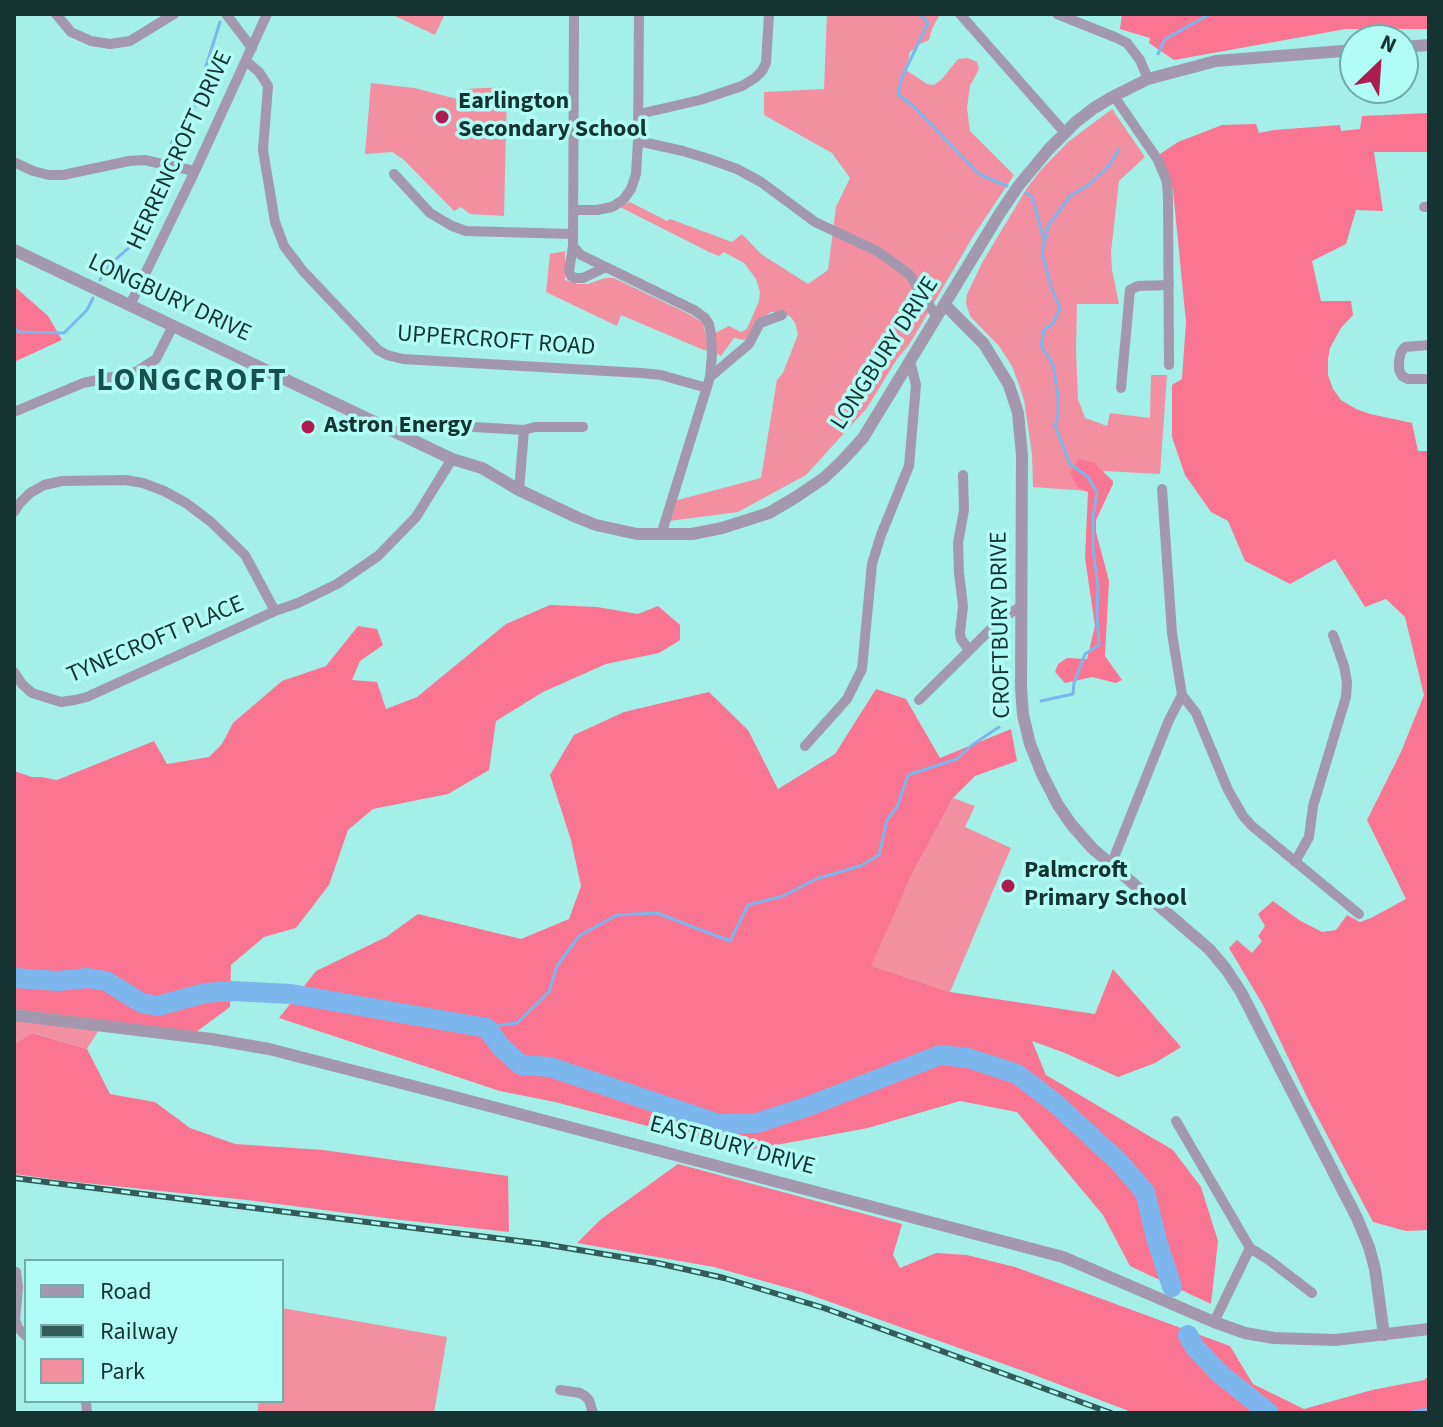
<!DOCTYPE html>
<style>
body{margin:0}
#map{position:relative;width:1443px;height:1427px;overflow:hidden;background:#a4efe7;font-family:"Source Sans 3",sans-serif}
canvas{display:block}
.frame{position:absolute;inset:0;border:16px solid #143331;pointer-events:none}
.legend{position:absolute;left:24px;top:1259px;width:260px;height:144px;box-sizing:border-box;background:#b1fcf5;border:2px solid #72aca7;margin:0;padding:10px 14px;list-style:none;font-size:24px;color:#143331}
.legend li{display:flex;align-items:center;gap:16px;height:40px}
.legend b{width:40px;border:2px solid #72aca7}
.north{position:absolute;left:1339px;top:24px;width:80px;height:80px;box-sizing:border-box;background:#b1fcf5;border:2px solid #72aca7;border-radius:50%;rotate:25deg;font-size:22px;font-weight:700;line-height:32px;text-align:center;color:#143331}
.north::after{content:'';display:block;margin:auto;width:28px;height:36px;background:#ae1c4d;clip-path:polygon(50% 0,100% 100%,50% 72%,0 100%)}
</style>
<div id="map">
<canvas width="1443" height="1427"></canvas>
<div class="frame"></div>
<ul class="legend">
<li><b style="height:10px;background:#a398ad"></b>Road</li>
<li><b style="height:10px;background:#335c58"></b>Railway</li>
<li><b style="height:22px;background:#f290a2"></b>Park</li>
</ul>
<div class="north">N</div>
</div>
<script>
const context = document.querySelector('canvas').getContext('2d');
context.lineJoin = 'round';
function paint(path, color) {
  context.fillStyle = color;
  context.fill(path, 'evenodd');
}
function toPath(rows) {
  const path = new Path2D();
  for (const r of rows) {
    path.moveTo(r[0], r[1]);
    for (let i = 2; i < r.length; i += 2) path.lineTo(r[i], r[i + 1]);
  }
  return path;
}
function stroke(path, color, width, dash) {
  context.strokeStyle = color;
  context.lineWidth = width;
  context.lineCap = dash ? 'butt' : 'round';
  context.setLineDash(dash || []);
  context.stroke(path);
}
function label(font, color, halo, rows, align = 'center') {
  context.font = font + ' "Source Sans 3",sans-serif';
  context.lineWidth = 7;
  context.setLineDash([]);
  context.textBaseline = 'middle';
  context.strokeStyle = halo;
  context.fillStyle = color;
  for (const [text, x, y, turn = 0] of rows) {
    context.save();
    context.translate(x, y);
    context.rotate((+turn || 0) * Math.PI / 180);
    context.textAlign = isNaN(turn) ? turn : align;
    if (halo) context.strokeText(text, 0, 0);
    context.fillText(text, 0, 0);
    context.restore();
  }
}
paint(toPath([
 [391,14,445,14,435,35],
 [827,14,940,14,932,29,929,40,918,45,910,52,906,70,927,84,934,85,942,79,958,59,968,58,977,62,979,69,970,86,967,108,970,131,1014,175,974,235,909,345,897,359,867,408,806,475,738,512,669,521,670,502,761,478,777,380,783,373,798,334,795,323,791,317,782,312,771,312,761,319,750,336,745,340,734,338,721,356,716,353,715,333,729,326,741,332,747,329,759,301,760,292,756,279,744,263,724,252,719,256,709,252,620,207,630,202,667,221,670,219,732,242,742,234,761,254,808,284,828,270,836,207,850,178,832,153,764,115,764,92,824,89],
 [371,83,414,88,457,99,464,89,507,87,504,216,470,214,461,207,454,211,404,160,392,152,365,154],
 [1112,109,1145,157,1119,181,1111,252,1112,270,1119,304,1077,304,1076,350,1078,399,1085,418,1107,426,1110,413,1150,418,1151,375,1167,375,1160,474,1104,471,1088,491,1033,487,1032,454,1024,400,1018,382,1012,366,999,346,970,316,966,303,967,294,983,261,1027,188,1040,171,1068,142],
 [565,251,565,280,578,284,588,284,605,278,614,278,689,314,703,323,708,346,706,351,621,315,617,326,546,292,550,254],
 [953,798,975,806,965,827,1011,848,950,992,870,966,911,876],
 [14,1009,105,1020,87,1049,34,1033,14,1044],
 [282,1308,447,1337,434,1413,257,1413,259,1401,282,1401]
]), '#f290a2');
paint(toPath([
 [1122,14,1429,14,1429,29,1346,29,1174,60,1149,43,1150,38,1120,29],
 [1429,113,1429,152,1374,152,1383,211,1356,210,1346,244,1312,261,1321,301,1351,301,1353,315,1341,328,1330,348,1328,359,1328,375,1333,389,1341,400,1356,409,1370,414,1412,423,1418,451,1429,451,1429,1230,1406,1231,1373,1222,1309,1101,1263,1005,1229,948,1237,940,1252,953,1262,941,1258,936,1265,926,1258,914,1273,901,1299,920,1322,932,1336,930,1347,915,1360,922,1371,918,1406,899,1367,820,1401,752,1424,695,1405,617,1386,599,1365,607,1335,559,1290,584,1245,561,1228,521,1211,512,1185,475,1172,437,1172,385,1182,379,1186,322,1173,190,1160,154,1178,142,1222,125,1256,124,1259,133,1274,130,1340,125,1341,131,1360,129,1362,116],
 [14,286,48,316,62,340,14,362],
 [1079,459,1094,463,1113,481,1113,484,1096,520,1096,532,1109,581,1105,656,1122,680,1116,683,1092,677,1065,683,1055,672,1058,664,1067,658,1087,659,1095,626,1085,558,1088,492,1077,487,1070,472],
 [550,605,597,607,638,614,658,606,680,625,680,640,659,653,606,664,543,692,496,721,489,770,448,794,373,809,348,830,329,885,296,928,264,937,231,965,230,1007,196,1032,14,1009,14,771,32,777,41,777,57,780,154,741,167,764,209,757,222,744,233,723,282,681,326,666,358,626,377,629,383,645,360,661,352,680,377,682,386,709,417,697,506,624],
 [876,689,906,699,940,758,1011,729,1017,761,975,776,953,798,911,876,871,966,950,992,1095,1014,1113,969,1181,1047,1155,1063,1118,1077,1065,1053,1032,1041,1046,1075,1173,1150,1201,1187,1218,1241,1211,1304,1130,1266,1103,1215,1017,1112,960,1101,868,1128,744,1151,555,1102,500,1091,279,1018,316,971,386,937,418,914,521,939,569,919,581,886,571,840,550,775,574,735,624,712,709,692,748,730,778,789,835,754],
 [33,1033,87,1049,110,1094,155,1102,190,1128,235,1144,323,1150,508,1176,509,1232,393,1219,247,1200,66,1181,14,1174,14,1044],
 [678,1164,902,1224,893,1255,900,1268,936,1253,967,1255,1015,1267,1230,1346,1253,1384,1304,1409,1372,1390,1424,1380,1429,1376,1429,1413,1134,1413,1029,1373,802,1292,714,1267,577,1243,600,1220]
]), '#fa7592');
stroke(toPath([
 [920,14,928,23,902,77,898,94,914,107,979,174,1007,186],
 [1158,54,1165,39,1210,14],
 [1026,193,1032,196,1044,240],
 [100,280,107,267,134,243,154,207,160,174,175,134,189,119,201,91,203,76,220,22],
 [14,328,19,332,64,333,87,310,93,298],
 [1041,701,1073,694,1074,683,1085,654,1099,645,1097,615,1098,586,1093,549,1093,517,1097,492,1088,477,1070,464,1055,425,1058,418,1058,396,1053,364,1041,346,1044,330,1053,323,1060,308,1051,287,1042,253,1048,226,1070,196,1090,184,1109,166,1119,149],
 [487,1028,492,1026,517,1023,549,992,557,966,579,936,617,915,657,913,730,941,748,905,783,896,816,879,860,866,879,855,887,820,897,807,908,775,957,759,972,745,999,727],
 [1409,1413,1429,1408]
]), '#7db6ec', 3);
stroke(toPath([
 [14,978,58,981,88,978,106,981,142,1003,158,1006,205,993,232,991,291,994,487,1028,501,1047,521,1065,550,1067,719,1124,757,1123,809,1106,940,1055,968,1058,1017,1074,1054,1102,1119,1162,1145,1192,1157,1241,1172,1287],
 [1188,1335,1194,1346,1218,1372,1269,1413]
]), '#7db6ec', 20);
stroke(toPath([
 [56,14,71,32,91,41,110,44,130,41,174,14],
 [226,14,252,48],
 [574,14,573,246,581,255,694,310,705,318,709,324,711,335,712,355,710,377,661,535],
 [960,14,1065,133],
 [1057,14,1117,38,1127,43,1140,60,1148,79],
 [246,61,259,72,268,86,263,150,275,222,284,246,303,271,378,350,387,355,403,359,641,373,661,375,707,388],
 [1114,96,1158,160,1167,182,1168,198,1169,365],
 [639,114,700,100,742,86,755,78,762,71,766,63,769,14],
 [638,141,683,151,709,159,737,169,761,182,815,222,877,251,909,274,937,317],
 [14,162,33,171,49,175,63,175,129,161,144,160,195,171],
 [394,174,430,213,452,226,466,231,572,234],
 [1424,207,1429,207],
 [573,210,597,210,612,207,623,200,631,189,636,174,638,141,639,14],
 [573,246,569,271,571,276,575,278,583,278,606,267],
 [130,305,195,171,267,14],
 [1429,345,1405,347,1401,352,1399,361,1399,370,1402,376,1408,379,1429,379],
 [710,377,749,344,760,323,782,315],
 [1121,388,1130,290,1138,286,1169,285],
 [14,412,83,383,136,372,156,359,173,326],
 [457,426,524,430,535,427,583,427],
 [963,475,964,510,958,543,959,573,963,606,960,633,961,639,969,650],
 [519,490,524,430],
 [14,512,19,504,30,493,44,485,62,481,125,480,143,483,164,491,186,503,211,522,245,555,275,611],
 [14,672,22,684,32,693,61,702,75,700,87,697,275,611,298,603,337,584,378,556,416,517,452,459],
 [1182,695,1196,713,1228,790,1243,816,1252,826,1359,914],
 [919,700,1002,618,1022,606],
 [805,746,847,699,862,669,872,564,881,535,909,466,916,385,910,361],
 [1295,862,1309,837,1313,806,1346,697,1347,682,1344,666,1333,635],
 [1111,865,1169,720,1182,695,1172,633,1162,489],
 [1176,1121,1250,1248,1269,1260,1312,1293],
 [16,1272,18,1287,15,1320,18,1328,26,1336],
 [1214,1322,1250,1248],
 [560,1390,580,1393,585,1396,589,1400,593,1413],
 [86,1401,87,1413]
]), '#a398ad', 10);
stroke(toPath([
 [1403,47,1429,45],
 [14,250,452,459,482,468,519,490,576,517,596,525,637,534,692,534,722,528,769,513,796,497,824,478,842,461,863,438,1000,213,1019,185,1049,149,1076,122,1094,108,1114,96,1148,79,1216,61,1355,50],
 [945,305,984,344,1009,385,1018,413,1022,455,1021,688,1023,715,1030,744,1042,774,1058,805,1071,824,1092,848,1209,949,1226,969,1241,992,1357,1218,1369,1247,1375,1269,1384,1335],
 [14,1015,211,1039,269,1049,432,1091,1063,1257,1214,1322,1245,1333,1274,1338,1335,1340,1429,1329]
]), '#a398ad', 12);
const rail = toPath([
 [14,1178,543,1244,657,1263,724,1278,824,1308,1111,1413]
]);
stroke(rail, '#335c58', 6);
stroke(rail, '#b1fcf5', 3, [9]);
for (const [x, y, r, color] of [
 [442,117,8,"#ae1c4d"],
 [308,427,8,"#ae1c4d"],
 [1008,886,8,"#ae1c4d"]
]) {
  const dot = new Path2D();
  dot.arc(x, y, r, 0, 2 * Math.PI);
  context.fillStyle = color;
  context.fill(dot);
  stroke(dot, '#b1fcf5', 3);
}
label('bold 24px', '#143331', '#b1fcf5', [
 ["Earlington",458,103],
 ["Secondary School",458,131],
 ["Astron Energy",324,427],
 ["Palmcroft",1024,872],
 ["Primary School",1024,900]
], 'left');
label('24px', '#143331', '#b1fcf5', [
 ["HERRENCROFT DRIVE",181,151,-65],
 ["LONGBURY DRIVE",169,299,25],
 ["UPPERCROFT ROAD",496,342,4],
 ["LONGBURY DRIVE",886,354,-57],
 ["CROFTBURY DRIVE",1002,625,-91],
 ["TYNECROFT PLACE",156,641,-23],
 ["EASTBURY DRIVE",732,1147,15]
]);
context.letterSpacing = '2px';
label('bold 32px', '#16514d', '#b1fcf5', [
 ["LONGCROFT",192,383]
]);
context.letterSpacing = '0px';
</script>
